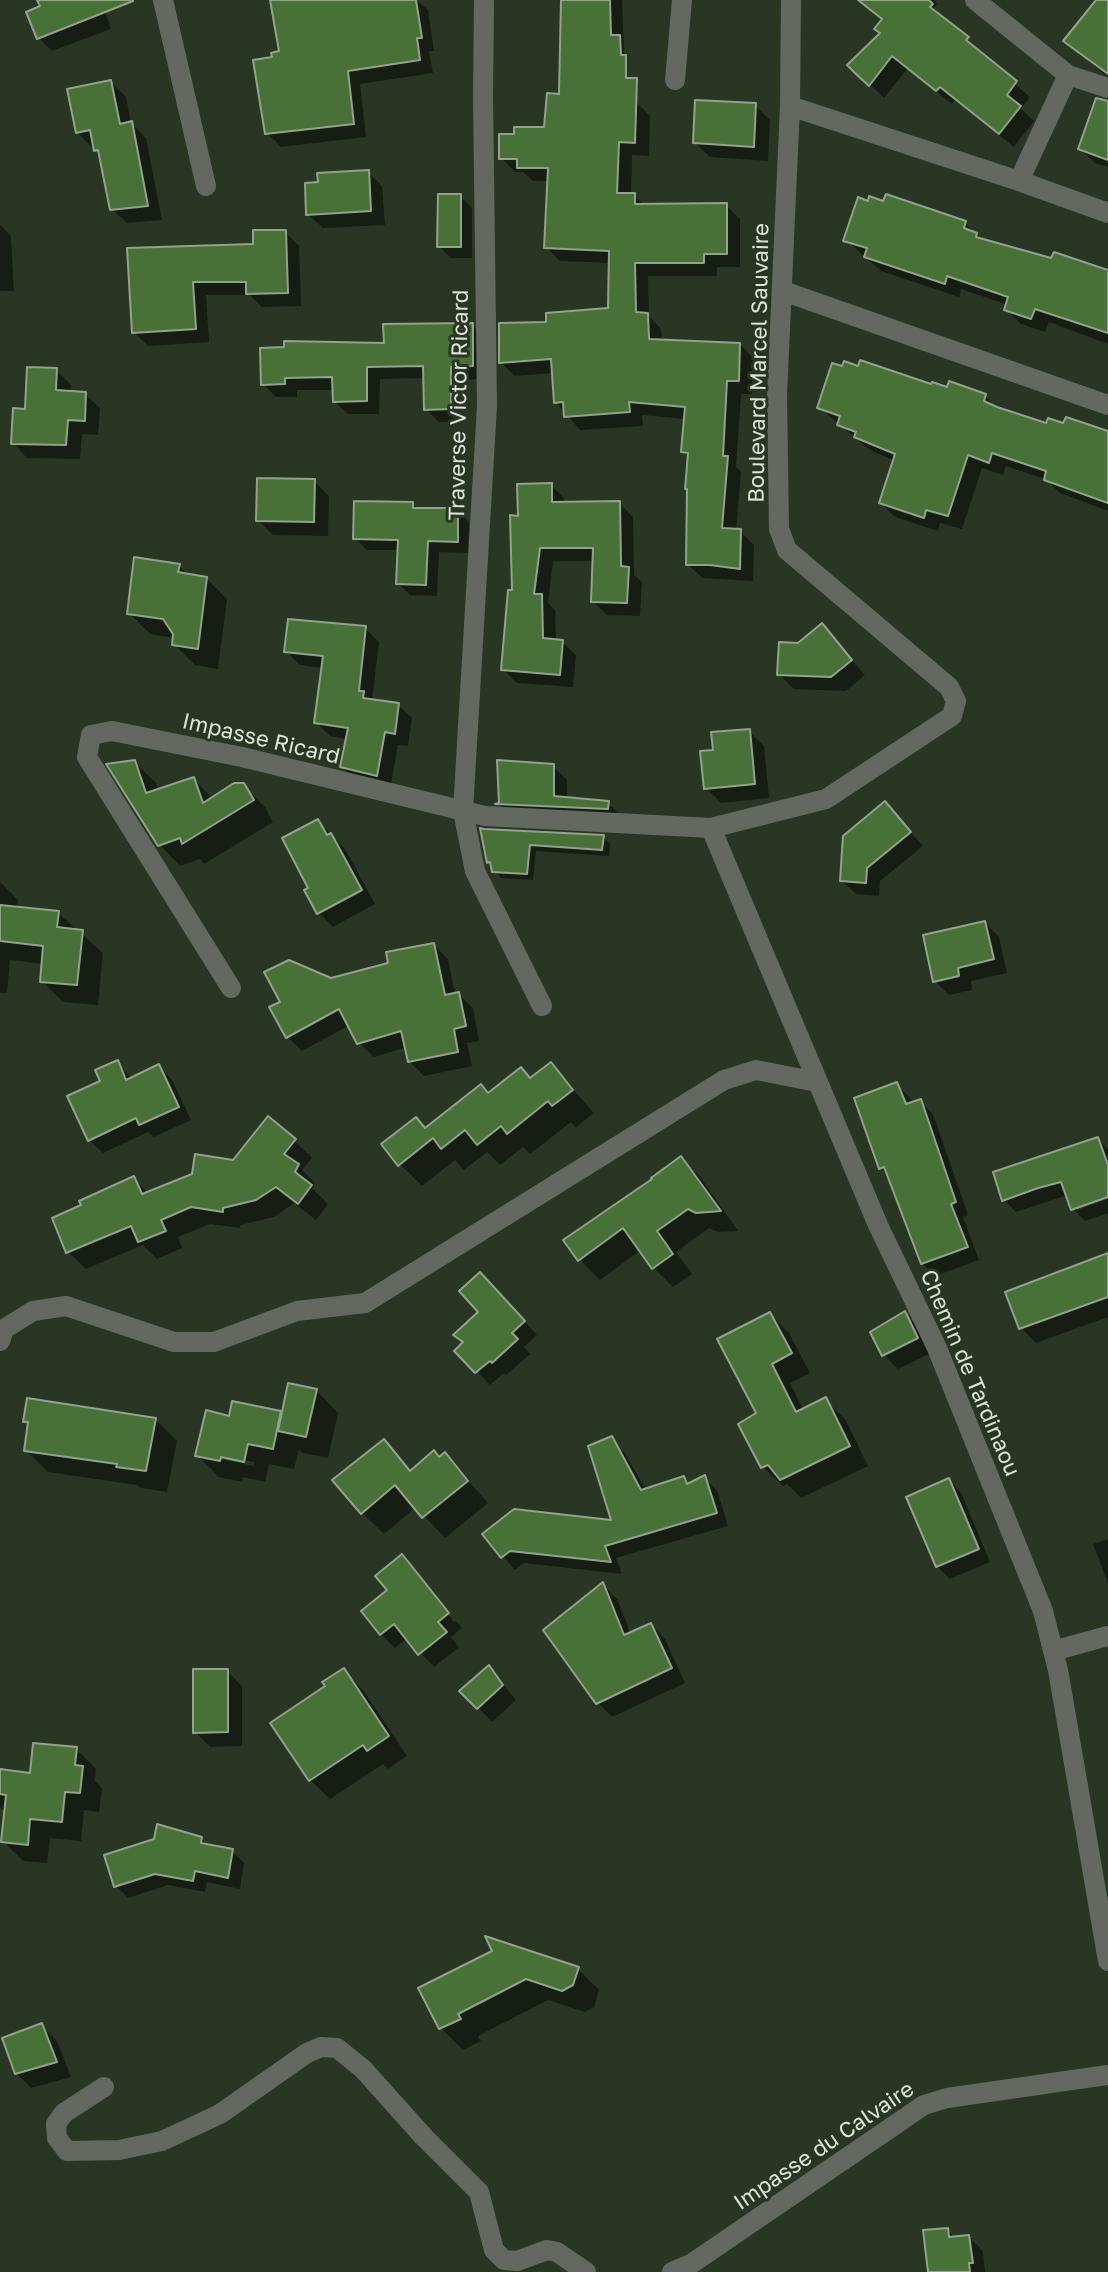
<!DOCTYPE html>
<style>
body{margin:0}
canvas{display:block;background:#293624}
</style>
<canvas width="1108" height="2272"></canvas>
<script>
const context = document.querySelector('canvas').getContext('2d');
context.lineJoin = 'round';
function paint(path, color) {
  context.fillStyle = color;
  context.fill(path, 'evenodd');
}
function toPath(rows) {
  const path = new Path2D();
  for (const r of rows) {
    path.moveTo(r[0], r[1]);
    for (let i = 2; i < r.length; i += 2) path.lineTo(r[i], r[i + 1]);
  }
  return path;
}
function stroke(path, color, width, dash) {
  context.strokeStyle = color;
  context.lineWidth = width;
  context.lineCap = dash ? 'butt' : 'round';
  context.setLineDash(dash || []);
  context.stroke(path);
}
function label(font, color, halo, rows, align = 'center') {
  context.font = font + ' "Golos Text",sans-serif';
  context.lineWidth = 6;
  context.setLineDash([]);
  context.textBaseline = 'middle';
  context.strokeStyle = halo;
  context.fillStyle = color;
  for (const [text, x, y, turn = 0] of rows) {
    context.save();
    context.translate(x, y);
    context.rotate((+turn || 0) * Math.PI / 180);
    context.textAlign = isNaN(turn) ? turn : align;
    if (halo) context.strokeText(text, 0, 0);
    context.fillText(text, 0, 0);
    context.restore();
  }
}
paint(toPath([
 [39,0,101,0,111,29,52,51,39,38,42,8],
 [272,0,417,0,428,10,434,51,429,51,433,73,360,84,366,137,281,147,267,133,275,59,282,53],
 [563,0,622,0,626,102,636,102,650,116,649,156,632,155,631,195,634,195,645,206,726,205,740,219,740,267,717,267,717,276,648,276,649,316,661,329,662,341,740,344,753,358,752,394,741,394,736,467,741,472,736,531,740,531,754,545,753,581,702,578,688,564,689,457,683,451,686,419,642,415,643,426,580,430,556,402,554,373,515,376,501,363,610,309,611,263,560,261,546,247,549,181,533,181,523,172,515,172,501,158,546,129,561,96],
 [860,0,934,0,938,4,934,8,982,53,980,54,1030,97,1021,109,1034,121,1014,147,955,100,952,104,907,69,884,98,850,65,883,34,883,21],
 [1098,0,1108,1,1108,72,1105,75,1066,41],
 [111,82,126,97,131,123,146,138,162,220,127,223,112,209,100,154,95,146,92,147,77,132],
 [755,105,770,120,768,161,710,157,695,143],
 [1108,125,1108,167,1095,163,1080,148],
 [368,172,382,186,385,225,323,228,308,214],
 [460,196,472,208,472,258,451,258,439,246],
 [965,223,984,242,1108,279,1108,344,1049,322,1045,332,1021,324,1006,310,1008,305,961,289,959,297,881,271,846,240],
 [0,225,11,236,14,291,0,291],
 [285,232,299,246,301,306,262,307,250,295,206,295,209,342,148,346,134,332,130,250,255,246],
 [472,325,485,338,486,378,463,380,463,422,439,422,426,409,425,378,380,379,379,414,348,414,334,401,334,390,297,390,297,397,276,397,263,384,286,349,386,345],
 [56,370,71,385,70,393,85,394,100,408,98,435,82,434,80,459,27,458,13,443,26,411],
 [932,386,985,396,999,410,1048,425,1108,437,1108,511,1060,493,1045,479,1006,466,1003,475,982,468,962,529,940,523,938,531,895,517,881,503,895,461,870,450,819,407],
 [314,481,329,496,328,536,273,535,258,520],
 [551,485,564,498,565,504,619,503,633,517,634,575,642,582,640,616,607,615,593,602,595,561,553,561,548,603,555,610,556,641,562,642,576,655,573,687,517,683,503,669,514,592,520,518],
 [413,504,419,510,458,510,469,522,468,553,439,552,437,596,410,595,398,583,399,550,367,550,355,538],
 [179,566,189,576,206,578,227,599,218,669,195,665,174,644,175,638,150,634,129,613],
 [822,626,865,675,846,691,794,689,779,674,799,645],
 [365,628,379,642,372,701,398,705,412,718,408,746,398,745,390,789,356,780,342,767,347,739,330,736,317,723,323,668,300,665,286,651],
 [749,731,764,746,769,798,721,803,706,788,715,752],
 [134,762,156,783,158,791,194,779,213,799,243,785,265,807,273,822,204,864,200,859,180,866,159,844],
 [499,762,553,766,567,780,567,799,608,803,622,817,511,817,499,805],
 [885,804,923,846,880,881,879,896,856,894,842,881],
 [318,821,345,849,375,904,333,927,319,913,307,891,311,889],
 [482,831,603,837,610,844,609,856,536,851,533,880,501,878,489,862],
 [0,882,18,900,17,909,58,913,103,953,98,1005,63,1002,42,981,44,964,10,960,7,993,0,993],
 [985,923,999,937,1007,973,971,981,972,990,949,995,935,981],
 [434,945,448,959,455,995,458,994,473,1008,479,1041,467,1043,472,1066,424,1076,409,1061,407,1047,374,1057,359,1043,350,1025,302,1051,287,1036,331,980,390,964],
 [117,1063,132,1079,159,1066,172,1080,191,1120,154,1137,148,1132,103,1153,89,1140,103,1082],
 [551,1065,594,1113,576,1127,571,1122,530,1154,523,1147,500,1165,487,1152,464,1170,455,1160,422,1186,400,1164,426,1130,489,1094,531,1080],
 [897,1085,910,1098,912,1104,920,1102,933,1114,968,1215,963,1217,979,1260,935,1276,922,1263,890,1177,881,1168],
 [1098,1139,1108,1150,1108,1195,1077,1206,1077,1210,1108,1199,1108,1213,1085,1221,1073,1209,1068,1195,1016,1212,1004,1200],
 [294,1140,312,1158,302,1170,315,1183,312,1188,328,1204,316,1220,294,1203,274,1217,240,1225,240,1228,210,1224,178,1237,182,1248,157,1259,143,1245,86,1269,68,1252,134,1179,149,1194],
 [681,1158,701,1178,738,1231,718,1232,709,1228,676,1252,692,1274,673,1287,653,1267,641,1250,600,1280,580,1260,655,1180],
 [1108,1256,1108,1317,1036,1343,1021,1328,1008,1293],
 [493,1288,537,1335,524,1347,530,1354,506,1375,504,1373,490,1385,457,1351,465,1343],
 [904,1313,919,1328,931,1353,898,1369,884,1355],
 [770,1314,789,1333,810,1373,790,1383,803,1410,825,1400,845,1419,868,1466,801,1498,787,1484,783,1486,763,1467,759,1414],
 [316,1390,338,1413,328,1458,302,1453,299,1449,294,1469,269,1464,265,1482,243,1477,242,1482,219,1477,198,1456,231,1418,280,1413,283,1416],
 [221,1455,254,1462,254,1466,221,1459],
 [155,1419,177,1441,167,1492,141,1488,137,1485,48,1472,26,1450,30,1425,25,1421],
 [611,1439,624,1452,646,1490,684,1478,690,1484,704,1478,717,1490,728,1526,616,1558,622,1574,524,1563,515,1570,485,1535,614,1523],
 [384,1442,412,1471,445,1455,488,1503,445,1538,416,1507,384,1534,362,1513],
 [949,1480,961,1493,990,1562,950,1579,937,1566],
 [1108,1539,1108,1583,1093,1544],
 [402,1557,414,1569,412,1569,454,1622,456,1621,462,1628,451,1637,459,1647,434,1667,407,1638,395,1648,381,1634,390,1590],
 [603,1585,617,1599,631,1634,651,1625,665,1639,685,1683,612,1717,598,1703],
 [489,1668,516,1700,492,1722,462,1691],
 [343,1670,363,1690,407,1756,388,1769,383,1764,330,1799,310,1780,327,1686],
 [227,1671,242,1686,242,1746,210,1747,195,1732],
 [76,1749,96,1769,95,1781,102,1788,99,1812,84,1810,81,1841,50,1838,47,1863,23,1861,3,1841,5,1812,0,1807,0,1771,32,1775],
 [201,1839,208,1846,232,1851,244,1863,240,1889,207,1882,205,1892,168,1885,128,1898,116,1886],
 [578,1969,599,1990,594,2007,585,2012,548,2000,478,2036,481,2041,463,2050,441,2028,421,1989],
 [42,2026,57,2041,71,2077,31,2088,16,2073],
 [947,2230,955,2238,969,2237,983,2251,985,2272,930,2272]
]), '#0007');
const building = toPath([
 [37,0,133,0,133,1,37,39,26,12,40,6,37,0],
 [270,0,416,0,422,38,417,38,420,60,348,71,354,124,265,134,253,60,272,57,271,53,279,51,270,0],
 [561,0,610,0,611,35,620,35,621,55,626,55,626,78,637,78,635,143,619,142,617,193,635,193,635,204,727,203,727,254,704,254,704,263,635,263,636,312,648,313,649,339,740,343,739,381,727,381,723,456,728,456,722,528,741,529,740,569,710,565,686,565,687,489,685,489,688,453,681,452,685,407,629,402,630,412,564,417,563,402,554,403,551,359,499,363,499,323,546,322,546,313,608,308,609,251,544,248,548,168,517,168,517,159,499,159,499,134,514,134,514,127,544,127,547,93,559,94,561,0],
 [858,0,929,0,933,4,930,7,969,37,966,40,1017,81,1007,95,1021,106,999,134,940,87,936,91,892,56,869,86,857,75,847,65,880,33,874,29,882,19,858,0],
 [1096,0,1108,0,1108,74,1063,41,1096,0],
 [111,80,120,124,132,121,148,206,110,210,98,150,94,151,90,130,76,133,67,89,111,80],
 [1096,98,1108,101,1108,160,1078,149,1096,98],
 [695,100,756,103,754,147,693,143,695,100],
 [369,170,371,211,306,215,305,183,318,182,317,173,369,170],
 [438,194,461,194,461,247,437,247,438,194],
 [886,194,966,221,964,228,977,233,976,237,1051,258,1054,252,1108,270,1108,333,1035,309,1031,319,1004,310,1008,297,947,276,945,284,864,257,867,248,843,241,858,197,868,201,869,196,883,201,886,194],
 [253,230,286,230,288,293,246,294,246,282,193,282,196,329,132,333,127,248,253,244,253,230],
 [473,323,473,366,451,367,451,409,424,410,423,366,367,367,367,401,333,402,332,377,285,378,285,384,261,385,260,348,284,347,284,341,384,343,383,324,473,323],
 [860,360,931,384,932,382,947,387,949,381,986,394,984,401,997,407,1046,423,1048,418,1063,423,1066,417,1108,431,1108,503,1044,480,1046,471,992,453,989,463,968,455,948,516,926,510,924,518,879,503,895,454,854,437,856,432,837,425,840,416,817,408,832,363,842,366,844,361,858,366,860,360],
 [27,367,57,368,56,390,86,392,85,421,68,420,66,445,11,444,13,408,25,409,27,367],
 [257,478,315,479,314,522,256,521,257,478],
 [552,483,552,502,620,501,621,566,629,567,627,603,591,602,593,548,540,548,534,594,542,594,543,638,563,640,560,675,501,670,508,590,512,590,510,515,518,516,517,484,552,483],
 [354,501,413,502,413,508,458,508,458,542,428,541,426,585,396,584,398,540,353,539,354,501],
 [134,557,180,564,178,572,207,577,198,649,172,645,173,634,163,619,127,614,134,557],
 [288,619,366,626,359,691,364,691,363,698,399,703,395,734,385,732,377,776,340,767,348,728,314,723,323,656,284,652,288,619],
 [822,623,852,660,831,677,777,675,779,642,798,643,822,623],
 [750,729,755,784,704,789,700,751,713,750,711,732,750,729],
 [135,760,146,793,194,777,203,803,234,783,244,783,254,800,182,844,180,838,158,846,106,764,135,760],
 [497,760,554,764,554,796,609,801,608,809,495,804,499,803,497,760],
 [885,801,911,832,867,868,866,883,840,881,843,836,885,801],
 [318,819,327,835,331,833,362,890,317,914,304,890,308,888,282,838,318,819],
 [480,828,484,829,604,835,602,850,530,845,527,874,492,872,490,862,487,863,480,828],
 [0,905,59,911,57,927,83,930,77,985,40,982,43,946,0,941,0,905],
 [985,921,994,959,958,968,959,976,933,982,923,935,985,921],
 [434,943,445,995,459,992,466,1026,454,1029,458,1052,408,1062,401,1031,357,1044,339,1009,286,1038,269,1007,280,1002,264,972,289,960,331,978,388,963,386,952,434,943],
 [118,1060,126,1080,159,1064,179,1107,139,1125,136,1118,88,1141,67,1096,100,1081,95,1070,118,1060],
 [551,1062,573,1090,552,1106,548,1101,507,1134,501,1126,477,1145,465,1130,441,1149,433,1138,398,1166,381,1144,416,1117,425,1128,481,1084,488,1093,521,1067,530,1078,551,1062],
 [897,1082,906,1104,921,1099,956,1202,951,1204,968,1247,921,1264,884,1167,879,1169,854,1098,897,1082],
 [268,1116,296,1139,284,1154,299,1164,295,1172,312,1185,298,1204,276,1187,256,1200,223,1208,223,1212,191,1207,161,1220,166,1231,138,1242,131,1226,66,1253,52,1218,81,1205,79,1201,134,1176,142,1194,192,1174,195,1154,233,1160,268,1116],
 [1098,1137,1108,1165,1108,1197,1071,1210,1061,1182,1038,1188,1002,1201,993,1172,1098,1137],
 [681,1156,721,1211,696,1213,688,1209,657,1231,673,1254,652,1269,623,1228,578,1261,563,1240,652,1179,651,1178,681,1156],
 [1108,1253,1108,1297,1019,1329,1005,1292,1108,1253],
 [480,1272,525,1321,512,1333,518,1339,492,1363,490,1361,475,1373,454,1351,463,1342,453,1335,478,1312,459,1291,480,1272],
 [905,1311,918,1338,882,1356,870,1332,905,1311],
 [770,1312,792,1353,772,1364,796,1412,826,1397,850,1446,780,1480,768,1465,761,1468,738,1424,756,1413,717,1339,770,1312],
 [288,1383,317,1389,306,1437,278,1431,288,1383],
 [27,1398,156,1418,146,1471,116,1467,117,1464,24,1451,28,1422,23,1422,27,1398],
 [232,1401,281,1411,273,1449,248,1444,244,1462,221,1457,220,1461,195,1456,206,1410,229,1416,232,1401],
 [612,1436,641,1490,684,1476,687,1484,705,1475,717,1513,605,1546,611,1562,510,1551,501,1558,482,1534,514,1509,611,1520,588,1446,612,1436],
 [384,1439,410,1471,434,1450,439,1457,445,1452,468,1481,422,1518,395,1485,361,1514,332,1480,384,1439],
 [949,1478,979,1549,936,1567,906,1497,949,1478],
 [402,1554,449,1613,438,1622,447,1632,418,1655,394,1624,380,1635,361,1611,387,1590,375,1576,402,1554],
 [603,1582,624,1635,651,1623,672,1668,596,1704,543,1630,603,1582],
 [489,1665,503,1685,477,1709,459,1691,489,1665],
 [344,1668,389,1736,367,1751,363,1745,309,1781,270,1723,325,1686,322,1682,344,1668],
 [193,1669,228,1669,228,1732,193,1733,193,1669],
 [33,1743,77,1747,75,1765,83,1766,80,1793,65,1792,62,1822,30,1819,28,1845,1,1842,6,1795,0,1794,0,1769,30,1773,33,1743],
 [157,1824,202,1837,201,1843,233,1849,228,1878,195,1871,193,1881,155,1874,114,1887,104,1855,154,1839,157,1824],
 [485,1936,579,1967,573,1985,562,1991,526,1979,458,2014,461,2019,439,2029,418,1988,492,1951,485,1936],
 [42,2023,57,2062,15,2074,2,2038,42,2023],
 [948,2228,949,2237,969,2235,973,2263,969,2263,970,2272,928,2272,923,2230,948,2228]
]);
paint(building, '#477136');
stroke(building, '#93a28d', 2);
stroke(toPath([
 [163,0,206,186],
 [484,0,483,97,487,406,463,811,475,871,542,1006],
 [975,0,1068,75,1019,181],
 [1068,75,1108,88],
 [675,80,682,0],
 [790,106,1019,181,1108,213],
 [783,291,1108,405],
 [711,828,878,1225,937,1348,1043,1611,1058,1670,1108,1961],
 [231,988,87,757,91,735,112,731,242,757,485,816,711,828,826,799,952,716,956,701,949,687,787,550,779,529,777,395,790,106,791,0],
 [0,1341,4,1329,33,1311,66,1306,174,1342,214,1342,297,1311,365,1303,724,1080,756,1070,817,1082],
 [1053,1651,1108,1636],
 [104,2087,64,2113,56,2124,57,2138,67,2151,119,2150,162,2141,220,2114,307,2053,321,2047,337,2048,363,2069,423,2136,479,2192,494,2250,504,2260,517,2261,547,2250,557,2252,586,2272],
 [672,2272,691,2264,924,2105,947,2098,1108,2075]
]), '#636960', 20);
label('22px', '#dce4d9', '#293624', [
 ["Boulevard Marcel Sauvaire",759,363,-89],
 ["Traverse Victor Ricard",459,405,-89],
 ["Impasse Ricard",261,739,13],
 ["Chemin de Tardinaou",970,1373,67],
 ["Impasse du Calvaire",824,2146,-34]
]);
</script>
